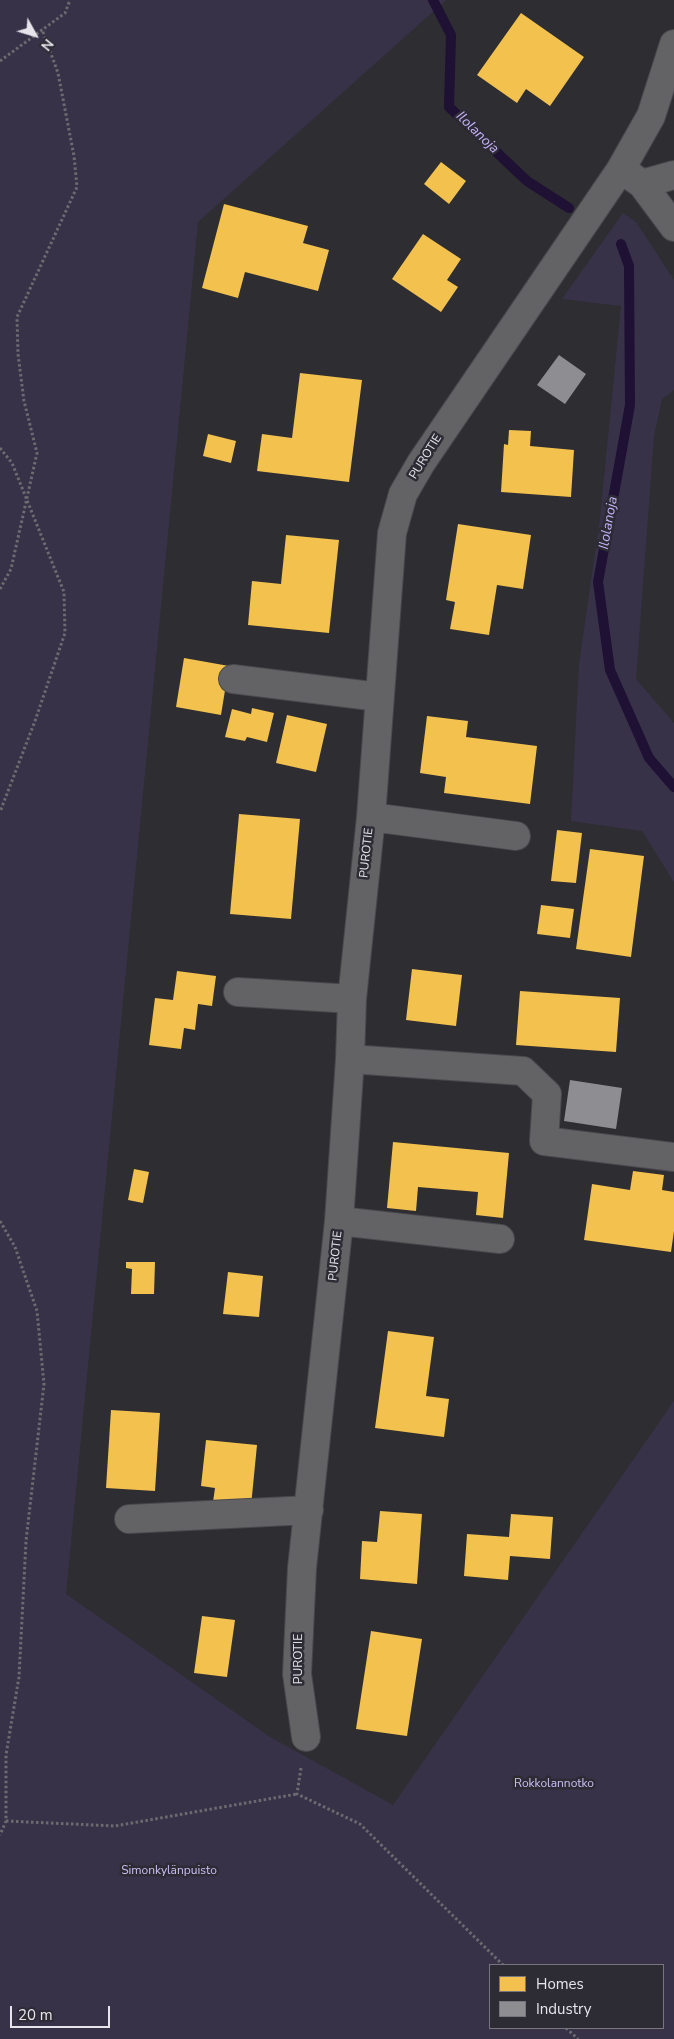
<!DOCTYPE html>
<meta charset="utf-8">
<style>
body{margin:0}
#map{position:relative;width:674px;height:2039px;overflow:hidden;background:#2e2d32;font-family:"Nunito Sans",sans-serif}
canvas{display:block}
.legend{position:absolute;left:489px;top:1964px;width:175px;height:65px;box-sizing:border-box;background:#2d2b34;border:1px solid #77757d;margin:0;padding:6px 9px;list-style:none;font-size:15px;color:#e7e5eb}
.legend li{display:flex;align-items:center;gap:10px;height:25px}
.legend b{width:25px;border:1px solid #77757d}
.north{position:absolute;left:10px;top:10px;width:50px;height:50px;-webkit-text-stroke:4px #2d2b34;paint-order:stroke;rotate:129deg;font-size:14px;font-weight:700;line-height:20px;text-align:center;color:#e7e5eb}
.north::after{content:'';display:block;margin:auto;width:18px;height:22px;background:#e7e5eb;clip-path:polygon(50% 0,100% 100%,50% 72%,0 100%)}
.scale{position:absolute;left:10px;top:2006px;width:100px;height:22px;box-sizing:border-box;border:2px solid #e7e5eb;border-top:0;padding-left:6px;font-size:15px;line-height:18px;white-space:nowrap;color:#e7e5eb;-webkit-text-stroke:4px #2d2b34;paint-order:stroke}
</style>
<div id="map">
<canvas width="674" height="2039"></canvas>
<ul class="legend">
<li><b style="height:14px;background:#f2c14e"></b>Homes</li>
<li><b style="height:14px;background:#8d8d92"></b>Industry</li>
</ul>
<div class="north">N</div>
<div class="scale">20 m</div>
</div>
<script>
const context = document.querySelector('canvas').getContext('2d');
context.lineJoin = 'round';
function paint(path, color) {
  context.fillStyle = color;
  context.fill(path, 'evenodd');
}
function toPath(rows) {
  const path = new Path2D();
  for (const r of rows) {
    path.moveTo(r[0], r[1]);
    for (let i = 2; i < r.length; i += 2) path.lineTo(r[i], r[i + 1]);
  }
  return path;
}
function stroke(path, color, width, dash) {
  context.strokeStyle = color;
  context.lineWidth = width;
  context.lineCap = dash ? 'butt' : 'round';
  context.setLineDash(dash || []);
  context.stroke(path);
}
function label(font, color, halo, rows, align = 'center') {
  context.font = font + ' "Nunito Sans",sans-serif';
  context.lineWidth = 5;
  context.setLineDash([]);
  context.textBaseline = 'middle';
  context.strokeStyle = halo;
  context.fillStyle = color;
  for (const [text, x, y, turn = 0] of rows) {
    context.save();
    context.translate(x, y);
    context.rotate((+turn || 0) * Math.PI / 180);
    context.textAlign = isNaN(turn) ? turn : align;
    if (halo) context.strokeText(text, 0, 0);
    context.fillText(text, 0, 0);
    context.restore();
  }
}
paint(toPath([
 [0,0,446,0,198,222,66,1594,270,1737,393,1805,674,1401,674,2039,0,2039],
 [663,1965,663,2028,490,2028,490,1965],
 [623,213,636,222,674,280,674,390,662,399,654,436,636,679,674,723,674,882,642,831,571,821,579,664,600,519,621,306,562,299]
]), '#383249');
paint(toPath([
 [521,13,584,57,550,106,526,89,517,103,477,75],
 [441,162,466,181,449,204,424,184],
 [224,204,308,226,303,243,329,250,318,291,245,272,238,298,202,288],
 [423,234,461,259,447,280,458,287,441,312,392,279],
 [300,373,362,380,349,482,257,471,262,434,292,438],
 [509,430,531,431,530,446,574,450,571,497,501,492,504,444,508,445],
 [208,434,236,441,231,463,203,456],
 [458,524,531,535,523,589,497,585,489,635,450,629,455,602,446,600],
 [286,535,339,540,329,633,248,625,252,581,281,584],
 [184,658,229,666,221,715,176,707],
 [252,708,274,713,267,742,247,737,245,741,225,737,232,709,251,714],
 [287,715,327,724,316,772,276,763],
 [427,716,468,721,466,737,537,746,530,804,444,793,446,777,420,773],
 [239,814,300,819,291,919,230,914],
 [557,830,582,833,576,883,551,881],
 [590,849,644,856,631,957,576,949],
 [541,905,574,909,570,938,537,934],
 [412,969,462,975,456,1026,406,1020],
 [177,971,216,976,212,1006,198,1004,195,1030,184,1028,181,1049,149,1045,155,998,173,1000],
 [520,991,620,998,616,1052,516,1045],
 [393,1142,509,1153,503,1218,476,1215,478,1192,418,1187,416,1211,387,1208],
 [134,1169,149,1172,143,1203,128,1200],
 [633,1171,664,1175,662,1190,674,1192,674,1231,671,1252,584,1240,592,1184,630,1190],
 [126,1262,155,1262,154,1294,131,1294,132,1269,126,1268],
 [228,1272,263,1276,259,1317,223,1314],
 [388,1331,434,1337,426,1396,449,1399,444,1437,375,1428],
 [111,1410,160,1413,155,1491,106,1488],
 [206,1440,257,1445,251,1506,213,1502,215,1488,201,1486],
 [380,1511,422,1514,417,1584,360,1579,362,1541,377,1542],
 [511,1514,553,1517,550,1559,510,1556,508,1580,464,1576,467,1534,509,1537],
 [202,1616,235,1620,227,1677,194,1673],
 [371,1631,422,1639,407,1736,356,1729]
]), '#f2c14e');
paint(toPath([
 [559,355,586,374,565,404,537,385],
 [570,1080,622,1088,616,1129,564,1121]
]), '#8d8d92');
stroke(toPath([
 [433,0,451,35,449,107,527,181,569,208],
 [621,244,629,266,630,405,598,582,610,670,649,758,674,787]
]), '#1e1134', 10);
const minor = toPath([
 [621,169,642,184,674,227],
 [642,184,674,175],
 [233,679,379,697],
 [371,817,516,836],
 [238,992,352,999],
 [350,1059,523,1071,547,1094,544,1141,674,1157],
 [339,1221,500,1239],
 [129,1519,309,1510],
 [306,1737,297,1674,302,1568,339,1221,350,1059,352,999,371,817,392,533,403,494,421,463,621,169,651,116,674,44]
]);
stroke(minor, '#49484c', 30);
stroke(toPath([
 [0,61,65,13,70,0],
 [0,448,12,463,64,592,65,633,35,721,0,812],
 [0,589,11,569,37,453,24,401,18,354,17,317,77,187,74,156,58,73,42,29],
 [0,1221,15,1247,37,1311,44,1384,26,1541,19,1677,6,1755,6,1821,0,1835],
 [301,1768,297,1794,360,1824,503,1965],
 [6,1821,115,1826,297,1794],
 [566,2028,578,2039]
]), '#6c6b6f', 3, [2.5, 2.5]);
stroke(minor, '#636366', 28);
label('12px', '#e7e5eb', '#2d2b34', [
 ["PUROTIE",426,457,-58],
 ["PUROTIE",367,853,-84],
 ["PUROTIE",336,1256,-84],
 ["PUROTIE",299,1659,-90]
]);
label('12px', '#ccbef8', '#2d2b34', [
 ["Rokkolannotko",554,1784],
 ["Simonkylänpuisto",169,1871]
]);
label('italic 14px', '#c5b3fb', '#2d2b34', [
 ["Ilolanoja",477,133,44],
 ["Ilolanoja",609,523,-80]
]);
</script>
